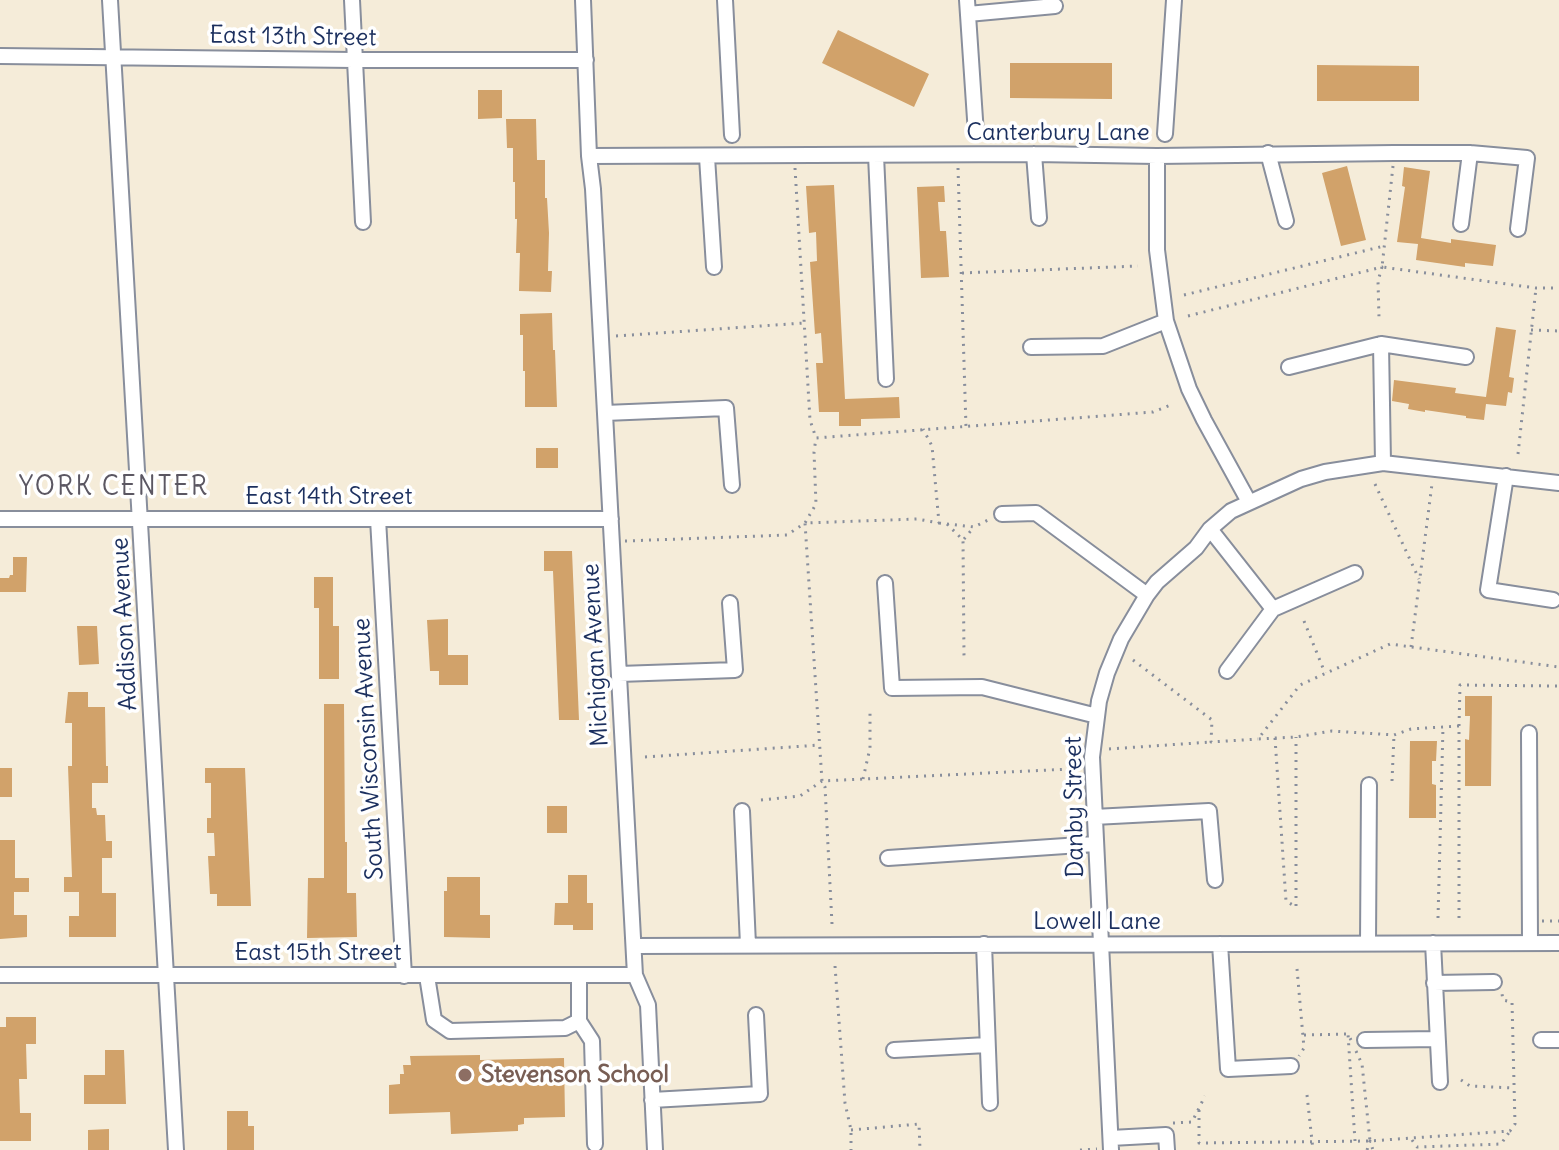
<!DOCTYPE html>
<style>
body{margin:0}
canvas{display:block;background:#f5ecd9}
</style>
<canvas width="1559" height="1150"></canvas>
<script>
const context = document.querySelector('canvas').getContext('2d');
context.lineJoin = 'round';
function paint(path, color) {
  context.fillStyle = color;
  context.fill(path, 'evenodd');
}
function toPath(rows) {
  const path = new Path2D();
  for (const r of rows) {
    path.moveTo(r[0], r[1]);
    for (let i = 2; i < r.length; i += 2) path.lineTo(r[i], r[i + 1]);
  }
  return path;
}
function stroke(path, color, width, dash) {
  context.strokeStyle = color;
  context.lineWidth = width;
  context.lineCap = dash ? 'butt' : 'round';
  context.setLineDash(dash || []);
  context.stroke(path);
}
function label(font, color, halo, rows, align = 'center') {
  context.font = font + ' Delius,sans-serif';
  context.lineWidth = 7;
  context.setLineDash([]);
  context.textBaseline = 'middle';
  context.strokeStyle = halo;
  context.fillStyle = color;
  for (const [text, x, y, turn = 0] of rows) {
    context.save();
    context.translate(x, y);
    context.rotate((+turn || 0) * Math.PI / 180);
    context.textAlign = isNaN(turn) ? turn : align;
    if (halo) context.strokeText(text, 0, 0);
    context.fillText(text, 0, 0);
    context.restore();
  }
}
paint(toPath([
 [838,30,929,74,914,107,822,63],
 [1010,63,1112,63,1112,99,1010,98],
 [1317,65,1419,66,1419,101,1317,101],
 [478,90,502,90,502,118,478,119],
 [506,119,536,119,537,160,545,160,545,198,547,198,549,233,548,271,552,271,551,292,519,291,520,253,516,253,517,219,515,219,515,182,513,182,513,148,507,148],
 [1347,166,1366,240,1341,246,1322,173],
 [1404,167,1430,171,1421,238,1451,243,1451,239,1496,245,1493,266,1465,263,1465,267,1416,260,1418,244,1397,242,1405,187,1402,186],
 [834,185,845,399,899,397,900,418,861,419,861,426,839,426,839,412,819,412,816,363,823,363,821,333,815,334,810,262,817,261,816,232,809,233,806,186],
 [944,186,945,202,938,202,940,231,946,231,949,277,921,278,917,187],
 [552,313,553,350,555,350,557,407,525,407,525,371,523,371,523,335,520,335,520,314],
 [1496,327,1516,330,1509,377,1514,378,1512,393,1508,392,1506,406,1486,404,1484,420,1466,418,1466,416,1425,410,1425,412,1408,409,1409,404,1392,401,1394,380,1456,388,1455,393,1486,397],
 [536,448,558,448,558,468,536,468],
 [544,551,572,551,579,720,559,720,553,571,544,571],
 [13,557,27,557,26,592,0,592,0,578,9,578,10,575,13,575],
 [314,577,333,577,333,626,339,626,339,679,319,679,319,608,314,608],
 [448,619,448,655,468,655,468,685,439,685,439,671,430,671,427,620],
 [77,626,97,626,99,664,79,665],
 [68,692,88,692,88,707,105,707,106,766,108,766,108,783,92,783,92,808,96,808,97,815,105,815,106,841,112,841,112,858,102,858,102,893,116,893,116,937,69,937,69,916,79,916,79,892,64,892,64,877,72,877,68,766,72,766,72,723,65,723],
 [1465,696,1492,696,1491,786,1465,786,1465,739,1469,740,1470,716,1465,716],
 [324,704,344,704,345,842,347,842,347,893,356,893,357,937,307,938,308,878,324,878],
 [1410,741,1437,741,1436,761,1432,761,1432,784,1436,785,1436,818,1409,818],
 [0,768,12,768,12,797,0,797],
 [205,768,245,768,251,906,217,906,217,894,210,894,208,856,215,856,214,833,207,833,207,818,211,818,211,783,205,783],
 [547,806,567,806,567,833,547,833],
 [0,840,15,840,15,878,29,878,29,892,14,892,14,915,27,915,27,937,0,939],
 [568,875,587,875,587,903,593,903,593,930,573,930,573,925,554,925,555,903,568,903],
 [447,877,480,877,480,915,490,915,490,938,444,937,444,891,447,891],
 [6,1017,36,1017,36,1044,26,1044,27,1079,19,1079,20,1113,31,1113,31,1141,0,1141,0,1027,6,1027],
 [105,1050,124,1050,126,1104,84,1104,84,1075,105,1075],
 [480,1055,480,1060,564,1058,565,1117,524,1118,524,1124,518,1125,518,1131,451,1134,450,1112,389,1114,389,1085,400,1084,400,1074,404,1074,403,1065,411,1065,410,1056],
 [227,1111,248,1111,248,1126,254,1126,254,1150,227,1150],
 [109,1129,109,1150,88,1150,88,1130]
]), '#d1a26a');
const minor = toPath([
 [110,0,176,1150],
 [352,0,363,222],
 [583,0,589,156,593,189,635,975,648,1005,655,1150],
 [725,0,732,135],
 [967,0,976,134],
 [968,14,1055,6],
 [0,56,354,60,586,60],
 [1165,134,1174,0],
 [1268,153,1286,221],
 [1034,154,1039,218],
 [876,155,886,379],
 [589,156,1034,154,1157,156,1394,153,1470,153,1527,158,1518,229],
 [1157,156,1157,250,1166,321,1189,389,1204,420,1249,502],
 [707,157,714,267],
 [1461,224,1470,153],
 [1381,344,1383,463],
 [1031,347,1103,346,1166,321],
 [1289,367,1381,344,1466,357],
 [605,413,726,408,732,485],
 [1506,476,1488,590,1553,600],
 [1002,514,1036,513,1147,595],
 [0,519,611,519],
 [378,519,404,976],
 [1210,529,1273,609],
 [885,583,892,688,982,687,1097,716],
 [1227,671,1273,609,1355,573],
 [619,674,735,670,730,603],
 [1529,733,1530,942],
 [742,811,748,945],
 [1094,817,1209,811,1215,880],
 [888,858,1095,844],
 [1368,943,1369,785],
 [1433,943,1440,1082],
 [984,944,990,1103],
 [1220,944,1228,1069,1291,1066],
 [634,946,1559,943],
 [0,975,635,975],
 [579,975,579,1021,592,1041,595,1144],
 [427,976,434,1020,450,1031,565,1028,579,1021],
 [1434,983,1494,982],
 [1365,1040,1437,1039],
 [1541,1040,1559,1040],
 [894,1050,987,1045],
 [652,1100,760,1094,756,1015],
 [1111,1138,1166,1135,1167,1150],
 [1111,1150,1092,757,1099,701,1107,673,1121,639,1147,595,1157,582,1196,548,1210,529,1231,511,1301,479,1325,472,1383,463,1559,483]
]);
stroke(minor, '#888e9c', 18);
stroke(toPath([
 [1393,166,1382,267,1536,288,1559,288],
 [795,168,810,420,816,438,1153,412,1173,404],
 [958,168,966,427],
 [962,273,1138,266],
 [1184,295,1384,246],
 [1188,316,1382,267,1378,281,1379,318],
 [1531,330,1559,331],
 [616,336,804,323],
 [1518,454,1536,288],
 [1375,484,1419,579],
 [939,523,974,527,990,519],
 [947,524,963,540,964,657],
 [964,539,974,527],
 [625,541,787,535,805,523,816,504,814,452,816,438],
 [1304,621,1325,673],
 [1411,647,1432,484],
 [1133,660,1212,720,1211,742,1258,739],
 [1459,726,1460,685,1559,686],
 [1275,738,1286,901,1296,907,1296,737],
 [1109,749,1211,742],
 [645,757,820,745],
 [863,779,870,748,870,709],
 [1392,781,1394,735],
 [761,800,800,796,822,781,1070,769],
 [1438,918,1443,727],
 [1459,918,1459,726,1411,729,1394,735,1332,731,1296,737,1258,739,1300,685,1390,644,1559,667],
 [1542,921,1559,921],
 [832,924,825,787,822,781,805,523,917,519,939,523,932,446,923,429],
 [835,966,845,1103,851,1130,851,1150],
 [1297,969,1304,1048,1299,1056],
 [1304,1035,1348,1034],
 [1351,1040,1348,1034,1355,1141],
 [1356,1051,1362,1064,1370,1141],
 [1461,1080,1470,1086,1514,1088],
 [1307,1095,1313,1150],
 [1199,1110,1199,1143,1370,1141,1510,1131,1515,1124,1512,1002,1503,1000,1502,994],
 [1173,1123,1192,1122,1205,1096],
 [851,1130,919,1124,920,1150],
 [1412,1140,1417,1147,1501,1144,1510,1131],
 [1080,1150,1097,1149],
 [1367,1150,1370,1141,1373,1150]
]), '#888e9c', 3, [2, 6]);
stroke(minor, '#fff', 14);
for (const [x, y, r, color] of [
 [465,1075,8,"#8d6e63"]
]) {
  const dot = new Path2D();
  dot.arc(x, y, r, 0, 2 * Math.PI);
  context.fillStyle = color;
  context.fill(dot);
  stroke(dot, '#fff', 3);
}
label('24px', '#1b2f5e', '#fff', [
 ["East 13th Street",293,37,1],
 ["Canterbury Lane",1058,133],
 ["East 14th Street",329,497],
 ["Addison Avenue",125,624,-93],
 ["Michigan Avenue",596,655,-93],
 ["South Wisconsin Avenue",369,749,-93],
 ["Danby Street",1075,807,-91],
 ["Lowell Lane",1097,922],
 ["East 15th Street",318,953]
]);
label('bold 24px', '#785e54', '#fff', [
 ["Stevenson School",481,1075]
], 'left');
context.letterSpacing = '2px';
label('26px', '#5b5762', '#fff', [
 ["YORK CENTER",114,488]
]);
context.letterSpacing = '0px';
</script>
